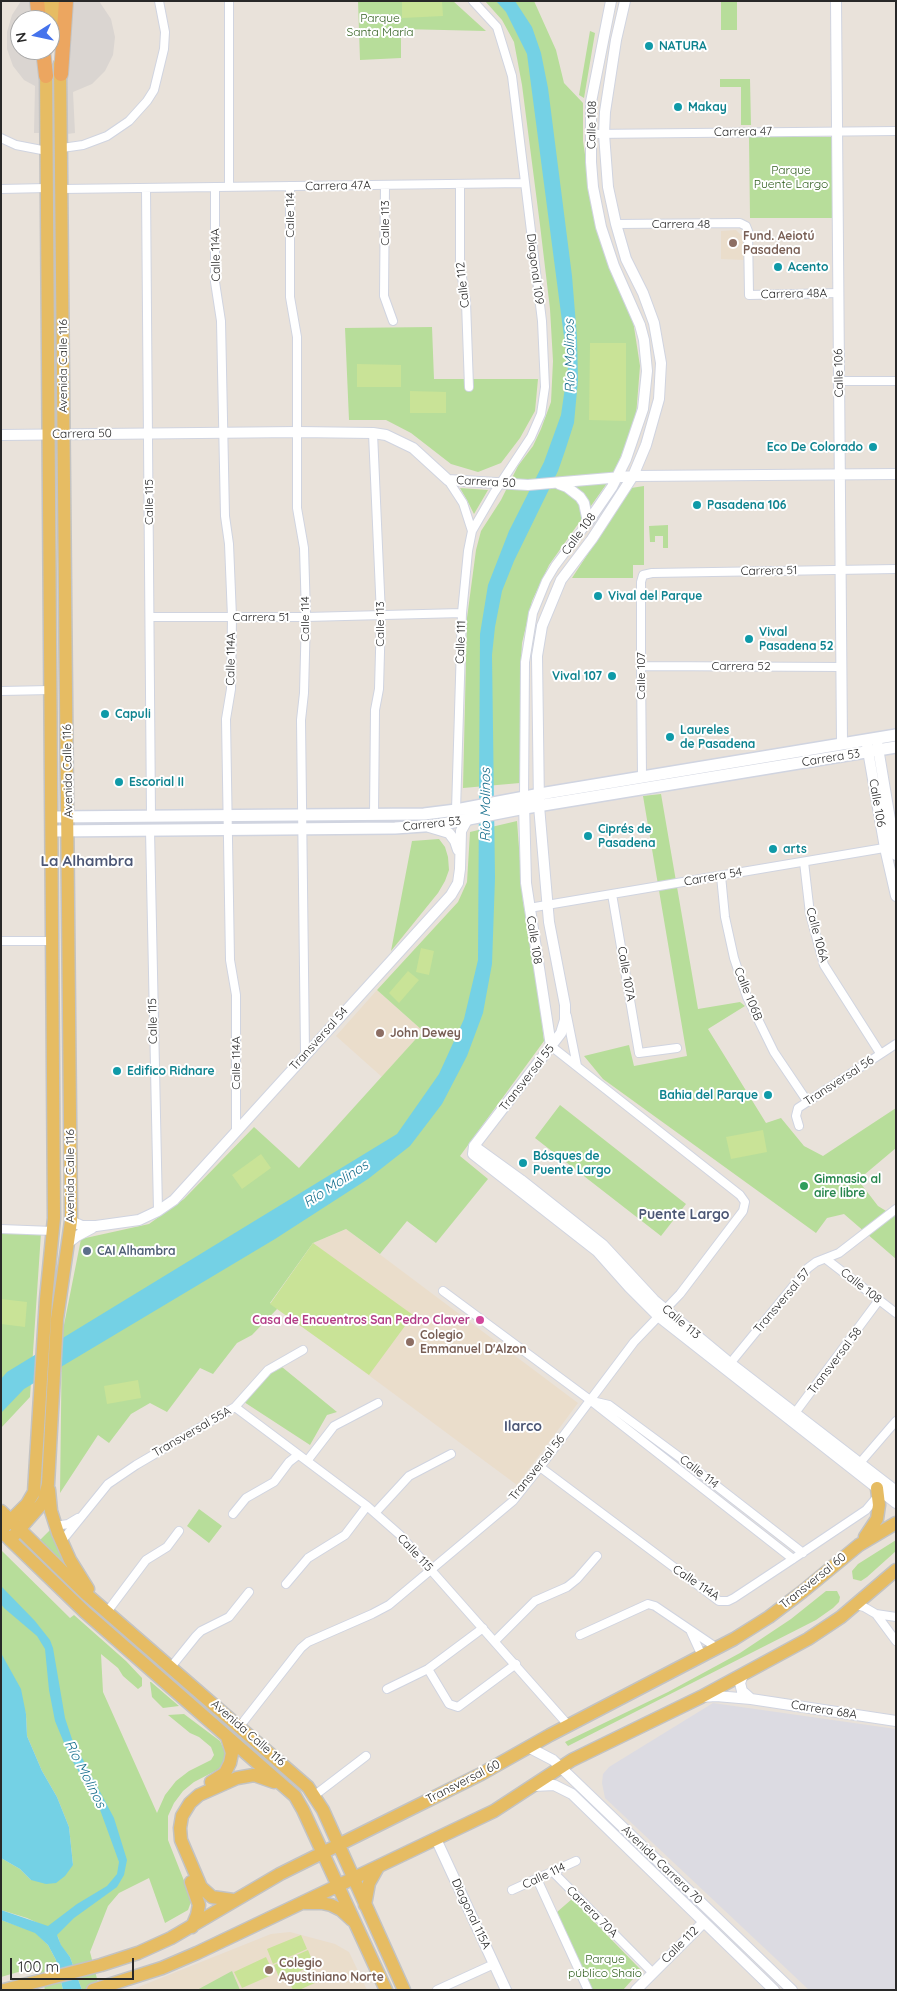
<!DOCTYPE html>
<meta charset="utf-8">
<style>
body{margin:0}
#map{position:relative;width:897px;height:1991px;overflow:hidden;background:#e9e2da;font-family:Quicksand,sans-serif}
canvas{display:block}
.frame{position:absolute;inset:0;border:2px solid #282828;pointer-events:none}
.north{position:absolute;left:10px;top:10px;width:50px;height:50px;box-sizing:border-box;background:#fff;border:1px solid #a9a9a9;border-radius:50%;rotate:260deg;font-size:14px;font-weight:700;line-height:20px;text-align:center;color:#282828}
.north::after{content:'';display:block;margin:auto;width:18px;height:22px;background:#4573ec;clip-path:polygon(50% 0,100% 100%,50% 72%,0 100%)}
.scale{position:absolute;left:10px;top:1958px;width:124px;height:22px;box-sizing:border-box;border:2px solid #282828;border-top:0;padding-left:6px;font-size:15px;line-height:18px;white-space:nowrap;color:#282828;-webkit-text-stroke:4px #fff;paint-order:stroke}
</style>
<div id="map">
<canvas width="897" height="1991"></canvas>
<div class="frame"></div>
<div class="north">N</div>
<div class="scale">100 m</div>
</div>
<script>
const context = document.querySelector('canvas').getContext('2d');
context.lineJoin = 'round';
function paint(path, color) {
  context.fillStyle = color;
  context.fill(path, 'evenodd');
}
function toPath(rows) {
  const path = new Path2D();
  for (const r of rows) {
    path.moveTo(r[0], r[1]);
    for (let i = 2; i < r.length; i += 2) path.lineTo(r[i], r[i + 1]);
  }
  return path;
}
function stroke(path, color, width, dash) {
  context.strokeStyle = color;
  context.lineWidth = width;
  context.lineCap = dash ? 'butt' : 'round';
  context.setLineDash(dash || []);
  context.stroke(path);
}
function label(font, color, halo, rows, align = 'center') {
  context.font = font + ' Quicksand,sans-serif';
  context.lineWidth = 4;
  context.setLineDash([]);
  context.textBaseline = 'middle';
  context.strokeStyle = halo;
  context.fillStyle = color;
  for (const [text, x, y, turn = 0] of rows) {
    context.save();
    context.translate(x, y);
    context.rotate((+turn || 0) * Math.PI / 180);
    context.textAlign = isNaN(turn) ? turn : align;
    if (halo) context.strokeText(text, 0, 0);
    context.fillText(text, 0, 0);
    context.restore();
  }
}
paint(toPath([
 [713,1703,896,1729,896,1990,809,1990,605,1798,602,1783,603,1774,609,1767]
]), '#dcdbe2');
paint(toPath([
 [736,230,744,238,744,260,721,259,721,231],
 [377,990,423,1031,382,1077,336,1036],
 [346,1229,578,1403,517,1485,278,1308,313,1243],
 [290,1932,335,1944,349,1952,367,1990,131,1990,271,1934]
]), '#eaddcb');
paint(toPath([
 [358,1,453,1,486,31,401,29,401,58,360,60],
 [485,1,534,1,556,50,564,83,583,103,583,141,591,195,632,314,640,366,636,416,615,472,549,565,532,601,522,643,520,680,520,783,463,788,467,618,476,550,481,531,501,500,518,466,533,446,541,429,551,402,553,361,550,309,540,225,522,85,514,42,502,20],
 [721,1,737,1,737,30,721,30],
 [590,31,595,33,584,98,579,95],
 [720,79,750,79,751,125,741,125,741,87,720,87],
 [749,137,832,137,832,218,750,218],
 [432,327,434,379,538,379,535,411,520,438,501,463,478,472,451,464,411,433,386,420,349,420,345,328],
 [644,486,644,565,633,565,633,578,572,578,631,488],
 [460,488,488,490,474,514,467,500],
 [668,525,668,548,663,548,663,536,655,536,655,542,650,542,649,526],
 [661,794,698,1009,740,1002,745,1006,708,1029,766,1123,781,1118,804,1146,823,1156,896,1108,896,1148,858,1180,878,1206,896,1217,896,1259,844,1214,827,1218,816,1233,603,1079,584,1056,629,1045,634,1066,687,1056,643,796],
 [517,821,523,902,537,979,544,1041,460,1156,488,1179,436,1243,407,1221,380,1254,346,1229,313,1243,270,1303,278,1308,252,1335,237,1343,213,1374,200,1368,167,1412,150,1403,131,1414,109,1443,98,1435,60,1493,62,1335,81,1239,149,1224,184,1199,254,1127,299,1168,423,1031,377,990,458,902,467,882,470,832],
 [439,839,445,847,448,857,449,870,445,881,438,893,391,951,412,841],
 [560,1105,686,1204,661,1236,535,1138],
 [1,1231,41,1233,30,1397,1,1428],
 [282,1367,337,1412,327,1415,310,1445,244,1402,268,1375],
 [199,1509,222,1526,209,1543,187,1526],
 [50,1530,70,1573,38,1542],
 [896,1540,896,1551,867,1577,861,1581,853,1579,852,1571,858,1564],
 [1,1550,70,1618,74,1615,126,1661,142,1678,142,1686,138,1689,123,1676,118,1668,101,1654,103,1692,157,1813,165,1795,176,1781,189,1771,211,1760,214,1755,211,1747,199,1737,190,1733,168,1715,184,1714,220,1741,225,1752,225,1759,219,1769,194,1782,183,1791,174,1803,168,1816,168,1840,190,1896,191,1902,188,1910,165,1923,149,1878,119,1893,108,1906,90,1952,100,1990,82,1990,70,1957,61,1946,58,1937,44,1926,27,1918,1,1910,1,1858,20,1869,31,1880,73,1865,69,1827,57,1797,42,1771,27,1736,26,1714,1,1653],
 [826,1591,837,1591,840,1597,839,1602,833,1608,816,1620,568,1746,565,1742,668,1692,740,1653,791,1619],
 [150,1682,151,1682,179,1706,163,1708,152,1697],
 [572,1899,641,1970,623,1990,592,1990,557,1912],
 [1,1920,35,1932,48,1945,56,1960,63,1990,45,1990,39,1966,1,1977],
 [232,1971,240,1990,197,1990]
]), '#b7dd9a');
paint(toPath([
 [402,1,442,1,443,16,402,18],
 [590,343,626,343,626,421,589,420],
 [357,364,401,365,401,387,357,387],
 [410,391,446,392,446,413,410,413],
 [421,948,434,951,429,975,416,972],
 [408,971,419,980,399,1003,389,993],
 [763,1130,767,1152,731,1159,726,1137],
 [261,1154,271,1168,242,1189,232,1175],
 [313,1243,413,1315,369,1375,270,1304],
 [1,1299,27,1302,25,1327,1,1324],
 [138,1380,141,1398,107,1404,104,1386],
 [301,1935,307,1949,273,1964,267,1949],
 [308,1950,314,1965,280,1980,274,1965],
 [266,1957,274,1974,242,1988,234,1972],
 [312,1968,317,1982,299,1990,293,1990,288,1979]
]), '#c9e397');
paint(toPath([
 [21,1,34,1,35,20,20,20,20,50,38,50,42,74,41,133,34,133,35,86,24,80,13,66,7,49,7,32,12,15],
 [71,1,99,1,111,19,115,37,113,55,105,71,92,84,73,92,75,133,67,134,66,83]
]), '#dad5d1');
paint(toPath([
 [496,1,515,1,532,27,541,53,548,88,572,276,577,337,578,380,574,423,565,451,558,471,514,561,502,591,495,627,492,655,495,878,492,964,483,1013,467,1056,442,1104,410,1146,368,1179,275,1239,24,1389,1,1413,1,1379,7,1372,397,1134,439,1074,464,1019,478,960,480,634,488,585,509,531,544,462,561,415,568,367,527,54,506,12],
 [1,1586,35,1621,50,1640,53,1648,65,1718,72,1739,114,1818,127,1860,124,1875,117,1887,74,1918,57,1935,61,1945,70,1957,82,1990,63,1990,56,1960,48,1945,35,1933,1,1920,1,1910,48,1926,77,1904,107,1886,117,1874,119,1862,99,1807,69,1755,55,1721,49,1690,45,1649,37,1636,4,1608,1,1604],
 [1,1653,21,1689,26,1714,27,1736,42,1771,57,1797,69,1827,73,1865,65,1876,56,1883,46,1884,31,1880,20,1869,1,1858]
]), '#74d1e5');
const minor = toPath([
 [229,1,229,187],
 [591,134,896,131],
 [1,138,16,145,47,151],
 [62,148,83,145,107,136,129,121,147,101,154,90,164,49,165,32,159,1],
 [460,184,460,265,466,302,469,387],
 [385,185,384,296,393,321],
 [290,186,290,297,297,337,297,508,304,548,306,615,304,693,301,720,305,1053],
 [215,187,215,282,221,321,225,516,229,544,232,617,231,689,226,719,230,960,236,995,236,1131],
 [146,188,151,817],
 [1,189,47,188],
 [62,189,525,183],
 [616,224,740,223,746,226,748,231,749,295,838,293],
 [840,381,896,381],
 [373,433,381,615,379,689,375,710,374,815],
 [448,480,463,503,472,531,468,551,462,613,456,810],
 [472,531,494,493,531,437,541,414,545,387,542,321,512,76,497,27,473,1],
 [150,617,306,617,462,613],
 [641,666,841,667],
 [1,691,51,690],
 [642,777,641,666,641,582,643,575,652,573,896,569],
 [524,797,525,662,533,613,546,581,555,566,588,522],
 [150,830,158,1211],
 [804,862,810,914,824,965,880,1053],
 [721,876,725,917,734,958,747,997,774,1052,807,1101],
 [612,894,639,1053,677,1048],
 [529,908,890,847],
 [1,941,53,941],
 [567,1016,577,1066],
 [799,1126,796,1116,798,1108,896,1044],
 [1,1229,53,1231],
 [826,1259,896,1313],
 [443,1291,590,1400,793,1559],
 [728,1366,808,1268,816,1262,839,1253,896,1209],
 [592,1401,609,1405,682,1459,803,1553],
 [235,1407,367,1506,400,1535,569,1726],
 [792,1417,879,1300],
 [307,1461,334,1426,378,1403],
 [859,1464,896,1421],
 [540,1467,719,1601,728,1601,734,1598,793,1559,866,1510,877,1497],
 [375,1513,409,1476,451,1454],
 [233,1514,246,1498,274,1482,289,1462,298,1455],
 [55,1526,68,1524,78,1518],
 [61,1542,108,1484,136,1465,235,1407,268,1370,303,1350],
 [286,1584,308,1558,345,1535,367,1506],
 [856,1605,864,1607,876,1614,896,1617],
 [107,1612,146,1560,167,1547,179,1531],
 [876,1614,896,1641],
 [691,1632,702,1656],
 [580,1635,648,1604,655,1606,717,1648],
 [495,1641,535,1601,567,1587,577,1579,597,1556],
 [171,1667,196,1636,201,1631,229,1617,249,1592],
 [428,1669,449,1704,458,1707,516,1664],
 [387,1689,428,1669,483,1628],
 [240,1726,301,1648,308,1642,372,1614,389,1605,513,1501,540,1467,634,1342,680,1294,743,1211,745,1202,740,1195,551,1046],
 [315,1795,366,1756],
 [553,1872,653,1973],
 [537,1879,588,1990],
 [512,1890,576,1861],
 [437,1990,494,1964]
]);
const tertiary = toPath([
 [625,1,616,40,605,112,604,134,608,187,616,224,626,259,643,293,654,323,661,363,659,399,646,445,633,476,592,539,561,580,542,626,537,656,539,806,549,922,565,1005,565,1020,561,1033,474,1146,473,1154,597,1251,629,1287,658,1316,896,1503],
 [836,1,842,744],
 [1,435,298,432,373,433,386,435,413,448,448,480,528,485,633,476,896,474],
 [559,484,567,487,580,497,584,503,588,522],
 [588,522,612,487,626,459,643,409,647,371,644,340,640,325,614,266,601,227,593,187,591,162,591,102,611,1],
 [877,742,896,855],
 [867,745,885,848,896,896],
 [524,802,526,883,551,1046],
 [429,827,449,833,455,841,458,850],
 [474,1146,521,1180,603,1245,654,1300,730,1363,896,1491],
 [71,1221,82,1226,96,1226,139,1220,158,1211,174,1200,451,895,458,883,460,869,461,831,467,820],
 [68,1243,77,1236,92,1228],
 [743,1675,740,1683,742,1691,751,1699],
 [702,1697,716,1696,751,1699,896,1721],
 [528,1747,553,1760,792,1990],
 [534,1786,554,1785,572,1794,774,1990],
 [436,1839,506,1990],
 [636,1990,704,1922]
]);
const secondary = toPath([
 [52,817,424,814,456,810,546,793,896,735],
 [52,831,395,828,438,825,525,808,896,747]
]);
const primary = toPath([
 [58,1,58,29],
 [47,20,47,1],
 [49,1490,51,1511,58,1533,70,1560,88,1589],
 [1,1511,85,1593,308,1787,323,1810,404,1990],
 [1,1530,27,1504,34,1492,46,1299,54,1218,46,67],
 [5,1535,85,1612,295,1796,303,1810,386,1990],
 [865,1537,877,1519,879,1505,877,1488],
 [10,1540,40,1506,44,1500,48,1484,57,1319,71,1221,60,64],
 [211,1782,225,1773,230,1763,232,1753,227,1737],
 [191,1882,199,1905,197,1915,192,1927],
 [233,1900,212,1897,201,1887,181,1840,180,1828,182,1816,190,1803,199,1795,237,1778,254,1775,274,1782],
 [305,1903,322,1903,331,1905,341,1910,352,1920],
 [365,1905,369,1883,378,1867],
 [4,1990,101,1965,138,1953,171,1938,280,1874,481,1774,550,1735,734,1639,769,1617,802,1592,859,1545,896,1523],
 [93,1990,162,1968,197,1953,494,1811,572,1760,701,1697,808,1639,841,1617,896,1570]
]);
const trunk = toPath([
 [37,1,39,20],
 [43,50,46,76],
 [61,74,66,1]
]);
stroke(minor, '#d0d4e0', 10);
stroke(tertiary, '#d0d4e0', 12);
stroke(secondary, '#d0d4e0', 14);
stroke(primary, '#c3c3c3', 15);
stroke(trunk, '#c3c3c3', 16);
stroke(minor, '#fff', 8);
stroke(tertiary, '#fff', 10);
stroke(secondary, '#fff', 11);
stroke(primary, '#e6bc63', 12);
stroke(trunk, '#eca660', 14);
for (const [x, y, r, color] of [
 [649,46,5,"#0f9aa8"],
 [678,107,5,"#0f9aa8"],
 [733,243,5,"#8d6e63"],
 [778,267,5,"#0f9aa8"],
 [873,447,5,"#0f9aa8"],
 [697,505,5,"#0f9aa8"],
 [598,596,5,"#0f9aa8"],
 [749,639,5,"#0f9aa8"],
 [612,676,5,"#0f9aa8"],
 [105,714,5,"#0f9aa8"],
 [670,737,5,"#0f9aa8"],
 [119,782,5,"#0f9aa8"],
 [588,836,5,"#0f9aa8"],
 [773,849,5,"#0f9aa8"],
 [380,1033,5,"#8d6e63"],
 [117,1071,5,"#0f9aa8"],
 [768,1095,5,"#0f9aa8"],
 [523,1163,5,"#0f9aa8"],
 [804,1186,5,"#2e9e5b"],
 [87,1251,5,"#5c6f8a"],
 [480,1320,5,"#d1479c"],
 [410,1342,5,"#8d6e63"],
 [269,1970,5,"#8d6e63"]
]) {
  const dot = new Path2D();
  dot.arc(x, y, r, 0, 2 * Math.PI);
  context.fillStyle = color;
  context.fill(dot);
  stroke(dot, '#fff', 2);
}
label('12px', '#315f1e', '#fff', [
 ["Parque",380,18],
 ["Santa María",380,32],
 ["Parque",791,170],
 ["Puente Largo",791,184],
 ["Parque",605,1959],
 ["público Shaio",605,1973]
]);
label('bold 12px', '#0d838f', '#fff', [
 ["NATURA",659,46],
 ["Makay",688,107],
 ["Acento",788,267],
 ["Eco De Colorado",863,447,"right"],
 ["Pasadena 106",707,505],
 ["Vival del Parque",608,596],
 ["Vival",759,632],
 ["Pasadena 52",759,646],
 ["Vival 107",602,676,"right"],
 ["Capuli",115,714],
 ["Laureles",680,730],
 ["de Pasadena",680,744],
 ["Escorial II",129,782],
 ["Ciprés de",598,829],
 ["Pasadena",598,843],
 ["arts",783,849],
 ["Edifico Ridnare",127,1071],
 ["Bahia del Parque",758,1095,"right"],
 ["Bósques de",533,1156],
 ["Puente Largo",533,1170]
], 'left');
label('12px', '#282828', '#fff', [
 ["Calle 108",592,125,-89],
 ["Carrera 47",743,132,-1],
 ["Carrera 47A",338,186,-1],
 ["Calle 114",290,215,-90],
 ["Calle 113",385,223,-90],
 ["Carrera 48",681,224],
 ["Calle 114A",216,255,-91],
 ["Diagonal 109",535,269,83],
 ["Calle 112",463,285,-96],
 ["Carrera 48A",794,294,-1],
 ["Avenida Calle 116",63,366,-90],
 ["Calle 106",839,373,-91],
 ["Carrera 50",82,434,-1],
 ["Carrera 50",486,482,3],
 ["Calle 115",149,502,-90],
 ["Calle 108",579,534,-54],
 ["Carrera 51",769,571,-1],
 ["Carrera 51",261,617],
 ["Calle 114",305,619,-90],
 ["Calle 113",380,624,-90],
 ["Calle 111",461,642,-88],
 ["Calle 114A",231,659,-89],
 ["Carrera 52",741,666],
 ["Calle 107",641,676,-90],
 ["Carrera 53",831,758,-9],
 ["Avenida Calle 116",68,771,-91],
 ["Calle 106",877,803,80],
 ["Carrera 53",432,824,-6],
 ["Carrera 54",713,877,-10],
 ["Calle 106A",817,935,75],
 ["Calle 108",534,940,81],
 ["Calle 107A",626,974,80],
 ["Calle 106B",748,994,68],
 ["Calle 115",153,1021,-91],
 ["Transversal 54",319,1039,-48],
 ["Calle 114A",236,1063,-90],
 ["Transversal 55",527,1078,-52],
 ["Transversal 56",839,1081,-33],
 ["Avenida Calle 116",70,1176,-90],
 ["Calle 108",861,1286,38],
 ["Transversal 57",782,1301,-50],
 ["Calle 113",681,1322,40],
 ["Transversal 58",835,1361,-53],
 ["Transversal 55A",192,1432,-30],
 ["Transversal 56",537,1468,-51],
 ["Calle 114",699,1472,38],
 ["Calle 115",415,1553,47],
 ["Transversal 60",813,1581,-39],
 ["Calle 114A",696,1583,34],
 ["Carrera 68A",824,1710,9],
 ["Avenida Calle 116",248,1733,41],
 ["Transversal 60",463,1782,-27],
 ["Avenida Carrera 70",662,1865,44],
 ["Calle 114",544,1876,-25],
 ["Carrera 70A",592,1912,45],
 ["Diagonal 115A",471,1914,65],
 ["Calle 112",680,1945,-45]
]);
label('bold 12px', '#785e54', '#fff', [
 ["Fund. Aeiotú",743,236],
 ["Pasadena",743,250],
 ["John Dewey",390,1033],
 ["Colegio",420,1335],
 ["Emmanuel D'Alzon",420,1349],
 ["Colegio",279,1963],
 ["Agustiniano Norte",279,1977]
], 'left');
label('bold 12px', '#27864d', '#fff', [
 ["Gimnasio al",814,1179],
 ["aire libre",814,1193]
], 'left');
label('bold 12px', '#4e5e75', '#fff', [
 ["CAI Alhambra",97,1251]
], 'left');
label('bold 12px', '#b23c85', '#fff', [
 ["Casa de Encuentros San Pedro Claver",470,1320]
], 'right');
label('italic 14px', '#176f8d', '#fff', [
 ["Río Molinos",570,356,-91],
 ["Río Molinos",486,805,-90],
 ["Río Molinos",336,1184,-33],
 ["Río Molinos",85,1774,63]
]);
label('bold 14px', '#4c5775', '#fff', [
 ["Puente Largo",684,1215],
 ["Ilarco",523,1427]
]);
label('bold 15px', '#4c5775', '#fff', [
 ["La Alhambra",87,861]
]);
</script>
